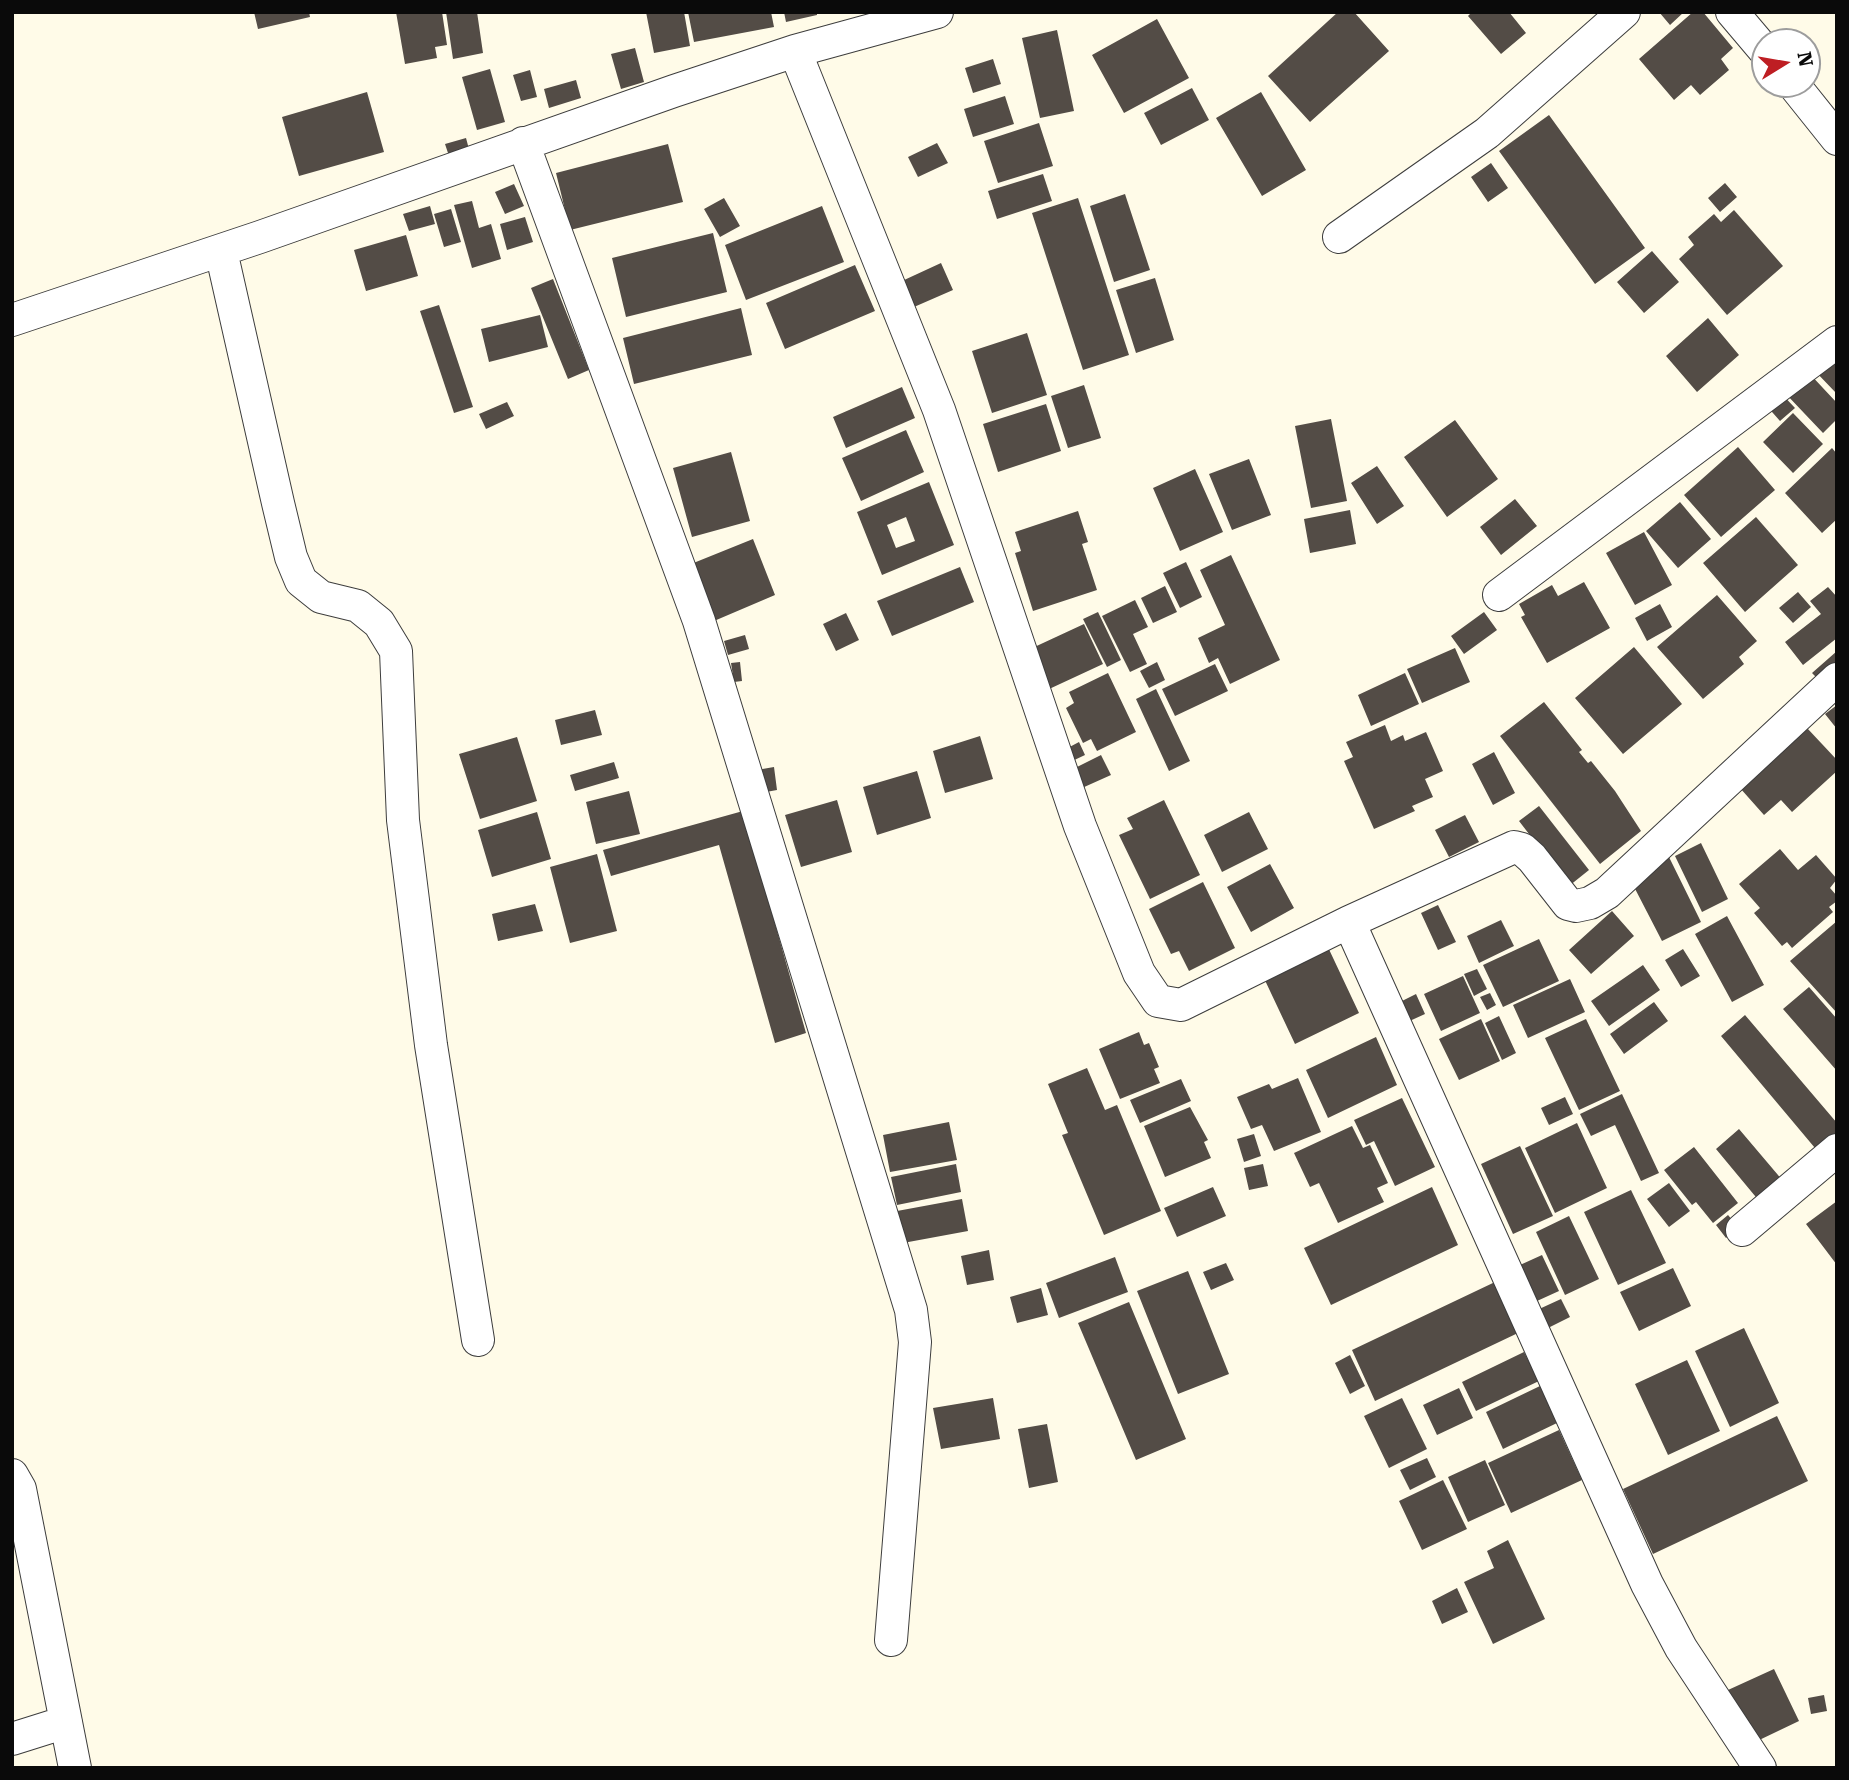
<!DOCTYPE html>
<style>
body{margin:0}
#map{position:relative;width:1849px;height:1780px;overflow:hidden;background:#fffbe8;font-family:"Roboto Serif",serif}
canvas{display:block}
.frame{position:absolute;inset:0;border:14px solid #0a0a0a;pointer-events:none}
.north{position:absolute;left:1751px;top:28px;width:70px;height:70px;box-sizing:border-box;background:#fff;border:2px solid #9d9d9d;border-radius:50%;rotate:79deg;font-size:19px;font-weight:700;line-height:28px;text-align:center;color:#0a0a0a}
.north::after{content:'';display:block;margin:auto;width:24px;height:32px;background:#be1e23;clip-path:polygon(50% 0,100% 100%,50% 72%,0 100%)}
</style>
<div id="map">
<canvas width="1849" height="1780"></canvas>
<div class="frame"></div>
<div class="north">N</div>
</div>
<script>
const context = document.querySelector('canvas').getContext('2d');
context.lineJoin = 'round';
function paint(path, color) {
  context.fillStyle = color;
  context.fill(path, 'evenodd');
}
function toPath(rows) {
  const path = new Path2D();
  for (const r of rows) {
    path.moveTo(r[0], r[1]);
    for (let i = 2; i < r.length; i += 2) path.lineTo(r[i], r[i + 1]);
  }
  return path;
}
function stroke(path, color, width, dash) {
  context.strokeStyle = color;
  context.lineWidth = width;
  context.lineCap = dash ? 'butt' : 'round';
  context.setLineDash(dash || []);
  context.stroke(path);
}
paint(toPath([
 [254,12,309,12,310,17,258,29],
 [396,12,442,12,447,45,435,47,437,58,405,64],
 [446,12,477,12,483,53,453,59],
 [646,12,684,12,690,46,654,53],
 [688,12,771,12,774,27,694,42],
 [784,12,817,12,817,15,786,22],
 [1338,12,1354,12,1389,51,1310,122,1268,76],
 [1472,12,1509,12,1526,33,1501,54,1468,16],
 [1659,12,1684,12,1670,25],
 [1693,12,1703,12,1733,48,1721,59,1729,70,1700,95,1691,85,1674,100,1639,59],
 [1157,19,1189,78,1124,113,1092,55],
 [1057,30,1074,111,1040,118,1022,38],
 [635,48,644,82,621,89,611,54],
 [993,59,1001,84,973,93,965,68],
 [490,69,505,122,477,130,462,77],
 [530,70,537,97,521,101,513,75],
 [576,80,581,98,549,108,544,89],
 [1192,88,1209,120,1161,145,1144,113],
 [367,92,384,152,299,176,282,117],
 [1261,92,1306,170,1262,196,1216,118],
 [1005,96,1014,124,973,137,964,109],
 [1549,115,1645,248,1595,284,1499,151],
 [1039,123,1053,166,998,183,984,141],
 [466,138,470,153,450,159,445,144],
 [937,143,948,163,918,177,908,157],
 [668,144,683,202,570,230,556,173],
 [1491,163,1508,188,1488,202,1471,177],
 [1043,174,1052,201,997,219,988,191],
 [1725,183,1737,197,1720,212,1708,198],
 [514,184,524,206,505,214,495,192],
 [1125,194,1150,270,1114,282,1090,206],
 [724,198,740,226,720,237,704,209],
 [1078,198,1129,355,1083,370,1032,213],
 [472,201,479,228,491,224,501,259,472,268,454,205],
 [430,206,435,224,409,231,403,214],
 [822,206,844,262,746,300,725,245],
 [451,209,461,242,444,247,434,214],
 [1734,210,1783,266,1727,315,1679,259,1694,245,1688,237,1714,214,1721,222],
 [525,217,533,242,507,250,500,224],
 [713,233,727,292,626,317,612,258],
 [406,235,418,276,366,291,354,250],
 [1652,251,1679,282,1644,313,1617,282],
 [941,263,953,290,914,307,902,281],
 [855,265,875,311,785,349,766,303],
 [1155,278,1174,340,1136,353,1116,290],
 [553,279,589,370,568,379,531,288],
 [439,305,473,407,454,413,420,311],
 [741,308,752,355,634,384,623,338],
 [540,315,548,347,489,362,481,329],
 [1708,318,1739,355,1697,392,1666,356],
 [1027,333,1047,395,992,413,972,351],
 [1837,349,1837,394,1814,370],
 [1808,372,1837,403,1837,419,1823,433,1785,393],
 [1084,385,1101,438,1068,448,1051,396],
 [902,387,915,418,846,448,833,417],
 [1778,390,1795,408,1780,421,1765,404],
 [507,402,514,416,486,429,479,414],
 [1046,404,1061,451,998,472,983,424],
 [1793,413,1823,444,1793,473,1763,442],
 [1331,419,1347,501,1311,508,1295,426],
 [1455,420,1498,479,1447,517,1404,457],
 [906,430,924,472,861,501,842,458],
 [1738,447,1775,490,1721,537,1684,495],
 [1832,448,1837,454,1837,519,1822,533,1785,493],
 [731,452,750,521,692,537,673,468],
 [1249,459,1271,515,1232,530,1209,474],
 [1377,466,1404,506,1377,524,1351,483],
 [1195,469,1223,532,1180,551,1153,488],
 [929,482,954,545,882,575,857,512],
 [906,517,915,541,896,548,887,525],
 [1515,499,1537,526,1501,555,1480,527],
 [1680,502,1711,539,1678,568,1646,531],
 [1350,510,1356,544,1310,553,1304,519],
 [1078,511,1088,542,1082,544,1097,590,1033,611,1015,553,1021,551,1015,532],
 [1756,517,1798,565,1745,612,1703,563],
 [1644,532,1672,585,1635,605,1606,553],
 [753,539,775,595,714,621,691,564],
 [1231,555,1280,660,1230,684,1218,658,1209,663,1198,638,1225,625,1200,570],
 [1186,562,1202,597,1180,608,1163,573],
 [960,567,974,602,892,636,877,601],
 [1584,582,1610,628,1547,663,1521,617,1525,615,1519,604,1552,585,1558,596],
 [1165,586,1177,612,1153,623,1141,598],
 [1828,587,1837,597,1837,638,1803,665,1785,642,1821,614,1810,601],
 [1798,592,1811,607,1793,623,1779,608],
 [1717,595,1757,641,1739,657,1744,664,1703,699,1657,647],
 [1135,600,1148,627,1133,634,1147,664,1130,672,1102,616],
 [1660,604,1672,627,1647,641,1635,618],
 [1098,612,1121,660,1107,667,1083,619],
 [1484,612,1497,630,1464,654,1451,636],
 [846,613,859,640,836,651,823,624],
 [1084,624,1103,664,1047,690,1028,650],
 [745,635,749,649,728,655,724,641],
 [1634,647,1682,704,1623,754,1575,698],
 [1455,648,1470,682,1422,703,1407,669],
 [1837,651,1837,672,1823,684,1812,673],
 [740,662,742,681,734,682,731,663],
 [1157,662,1165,680,1149,688,1140,671],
 [1215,664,1228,691,1175,716,1162,689],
 [1108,673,1136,732,1097,751,1091,739,1083,743,1066,708,1074,703,1069,692],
 [1405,673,1419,704,1371,726,1358,695],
 [1156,689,1190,761,1169,771,1136,699],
 [1544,702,1582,750,1579,752,1588,763,1591,761,1615,791,1641,831,1600,864,1500,736],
 [1837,705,1837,729,1825,714],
 [595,710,602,735,561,745,555,720],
 [1385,725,1391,741,1403,735,1405,741,1426,732,1443,771,1425,779,1433,797,1412,806,1415,811,1374,829,1344,761,1353,757,1346,742],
 [1807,728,1837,760,1837,771,1792,812,1781,800,1764,815,1740,788],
 [980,736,993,779,945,793,933,751],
 [517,737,537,801,480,819,459,754],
 [1079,742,1085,755,1068,763,1062,751],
 [1494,752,1515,793,1493,805,1472,764],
 [1101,755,1111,775,1082,788,1073,769],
 [614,762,619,778,575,791,570,775],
 [774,767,777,790,755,794,751,771],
 [917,771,931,818,877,835,863,787],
 [629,791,640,834,596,844,586,802],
 [837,800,852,852,801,867,785,815],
 [1164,800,1200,875,1150,899,1119,835,1133,829,1127,818],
 [1539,806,1589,870,1569,886,1519,821],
 [743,811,806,1033,775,1043,719,845,611,876,603,850],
 [537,812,551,859,492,877,478,830],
 [1249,812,1268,849,1222,872,1204,835],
 [1465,815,1479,842,1449,857,1435,830],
 [1701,843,1728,899,1702,912,1675,856],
 [1780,849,1798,870,1816,855,1837,879,1830,888,1837,896,1837,901,1829,907,1833,912,1792,948,1787,942,1782,946,1754,913,1760,908,1739,884],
 [597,854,617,931,570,943,550,867],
 [1668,855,1701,922,1662,941,1631,881],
 [1270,864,1294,908,1251,932,1227,887],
 [1203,882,1235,948,1189,971,1179,951,1171,954,1149,909],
 [535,904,543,931,498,941,492,914],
 [1438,905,1456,942,1438,950,1421,913],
 [1612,911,1634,936,1591,974,1569,950],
 [1727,916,1764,985,1732,1002,1695,934],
 [1501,920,1514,946,1479,963,1467,936],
 [1837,921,1837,1013,1790,961],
 [1539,939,1559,981,1503,1007,1483,965],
 [1326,943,1359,1013,1295,1044,1262,974],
 [1683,949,1700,976,1681,987,1665,960],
 [1643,965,1660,990,1609,1026,1591,1001],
 [1477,969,1487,989,1474,996,1464,974],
 [1463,976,1480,1013,1441,1031,1424,994],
 [1570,979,1585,1012,1528,1038,1513,1005],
 [1809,987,1837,1019,1837,1071,1783,1009],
 [1490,993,1496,1005,1487,1010,1480,997],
 [1416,994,1425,1014,1403,1024,1394,1005],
 [1654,1002,1668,1021,1624,1054,1610,1034],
 [1745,1015,1837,1123,1837,1139,1820,1154,1721,1036],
 [1499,1016,1516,1053,1502,1060,1485,1023],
 [1481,1019,1500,1061,1459,1080,1439,1039],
 [1586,1019,1620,1091,1579,1110,1545,1038],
 [1139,1032,1144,1045,1149,1043,1159,1067,1154,1069,1160,1083,1120,1099,1099,1049],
 [1376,1037,1397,1085,1328,1118,1306,1070],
 [1087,1068,1105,1110,1117,1105,1161,1211,1104,1235,1062,1135,1068,1133,1048,1084],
 [1298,1078,1321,1132,1274,1151,1262,1125,1251,1129,1237,1097,1269,1084,1272,1089],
 [1181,1079,1191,1101,1140,1123,1130,1100],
 [1622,1094,1659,1173,1641,1181,1615,1125,1591,1136,1580,1114],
 [1565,1097,1573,1114,1549,1125,1541,1108],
 [1402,1098,1435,1167,1395,1186,1374,1141,1366,1145,1354,1120],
 [1190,1107,1208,1140,1204,1142,1211,1158,1165,1177,1144,1126],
 [949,1122,957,1160,890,1172,883,1135],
 [1577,1123,1607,1188,1555,1213,1525,1148],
 [1352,1126,1363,1148,1370,1145,1388,1183,1377,1188,1384,1202,1338,1223,1319,1183,1310,1187,1294,1153],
 [1739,1129,1789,1188,1765,1208,1716,1149],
 [1254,1134,1261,1156,1244,1162,1237,1139],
 [1520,1146,1553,1216,1513,1234,1481,1164],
 [1694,1147,1738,1203,1713,1223,1696,1202,1692,1205,1664,1170],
 [956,1164,961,1192,897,1205,891,1177],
 [1263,1164,1268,1186,1249,1190,1244,1168],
 [1669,1183,1690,1211,1669,1227,1647,1199],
 [1213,1187,1226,1216,1177,1237,1164,1208],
 [1432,1187,1458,1245,1331,1305,1304,1248],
 [1631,1190,1666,1263,1618,1285,1584,1212],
 [962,1199,968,1231,903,1243,897,1211],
 [1837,1201,1837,1265,1806,1224],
 [1728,1215,1739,1228,1726,1238,1716,1225],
 [1569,1216,1599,1279,1565,1295,1536,1232],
 [989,1250,994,1280,967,1285,961,1256],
 [1542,1255,1559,1291,1537,1301,1520,1265],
 [1115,1257,1128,1292,1059,1318,1046,1283],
 [1226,1263,1234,1280,1211,1290,1203,1272],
 [1673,1268,1691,1306,1639,1331,1620,1292],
 [1188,1271,1229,1374,1178,1394,1137,1291],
 [1495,1282,1518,1333,1375,1401,1352,1350],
 [1041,1288,1048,1315,1017,1323,1010,1297],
 [1561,1299,1570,1317,1546,1329,1537,1310],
 [1129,1302,1186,1439,1136,1460,1078,1323],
 [1744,1328,1779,1403,1730,1427,1695,1351],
 [1524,1352,1539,1381,1476,1411,1462,1382],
 [1350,1355,1365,1386,1350,1394,1335,1363],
 [1687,1360,1720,1431,1668,1455,1635,1384],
 [1540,1386,1557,1423,1503,1449,1486,1412],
 [1459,1388,1473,1418,1437,1435,1423,1405],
 [993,1398,1000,1439,941,1449,933,1408],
 [1402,1398,1427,1449,1389,1468,1364,1416],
 [1777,1416,1808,1481,1653,1554,1623,1489],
 [1047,1424,1058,1482,1029,1488,1018,1429],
 [1559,1430,1582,1480,1511,1513,1488,1463],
 [1427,1458,1436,1477,1410,1490,1400,1470],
 [1485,1460,1505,1505,1468,1522,1448,1477],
 [1443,1480,1467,1529,1422,1550,1399,1501],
 [1508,1540,1545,1619,1493,1644,1464,1582,1494,1568,1487,1551],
 [1457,1588,1468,1612,1442,1624,1432,1601],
 [1774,1669,1799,1721,1753,1743,1728,1690],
 [1824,1695,1827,1711,1811,1714,1808,1698]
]), '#534c46');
const street = toPath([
 [1732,12,1765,51],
 [795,51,939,410,1080,826,1139,973,1158,1001,1181,1005,1349,922,1514,847,1522,849,1532,858,1568,904,1576,906,1590,903,1607,893,1837,679],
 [1793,84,1837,139],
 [523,143,699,621,911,1310,915,1342,891,1640],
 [1339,237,1487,133,1624,12],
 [221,251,278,503,291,557,301,581,321,597,358,606,379,623,396,651,403,820,431,1045,478,1340],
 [12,320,260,237,674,91,795,51,937,12],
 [1499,595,1837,342],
 [1349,922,1647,1584,1681,1648,1760,1768],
 [1742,1230,1837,1150],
 [12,1475,20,1489,75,1768],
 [12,1739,66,1722]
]);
stroke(street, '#3d3d3d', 34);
stroke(street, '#fff', 32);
</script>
